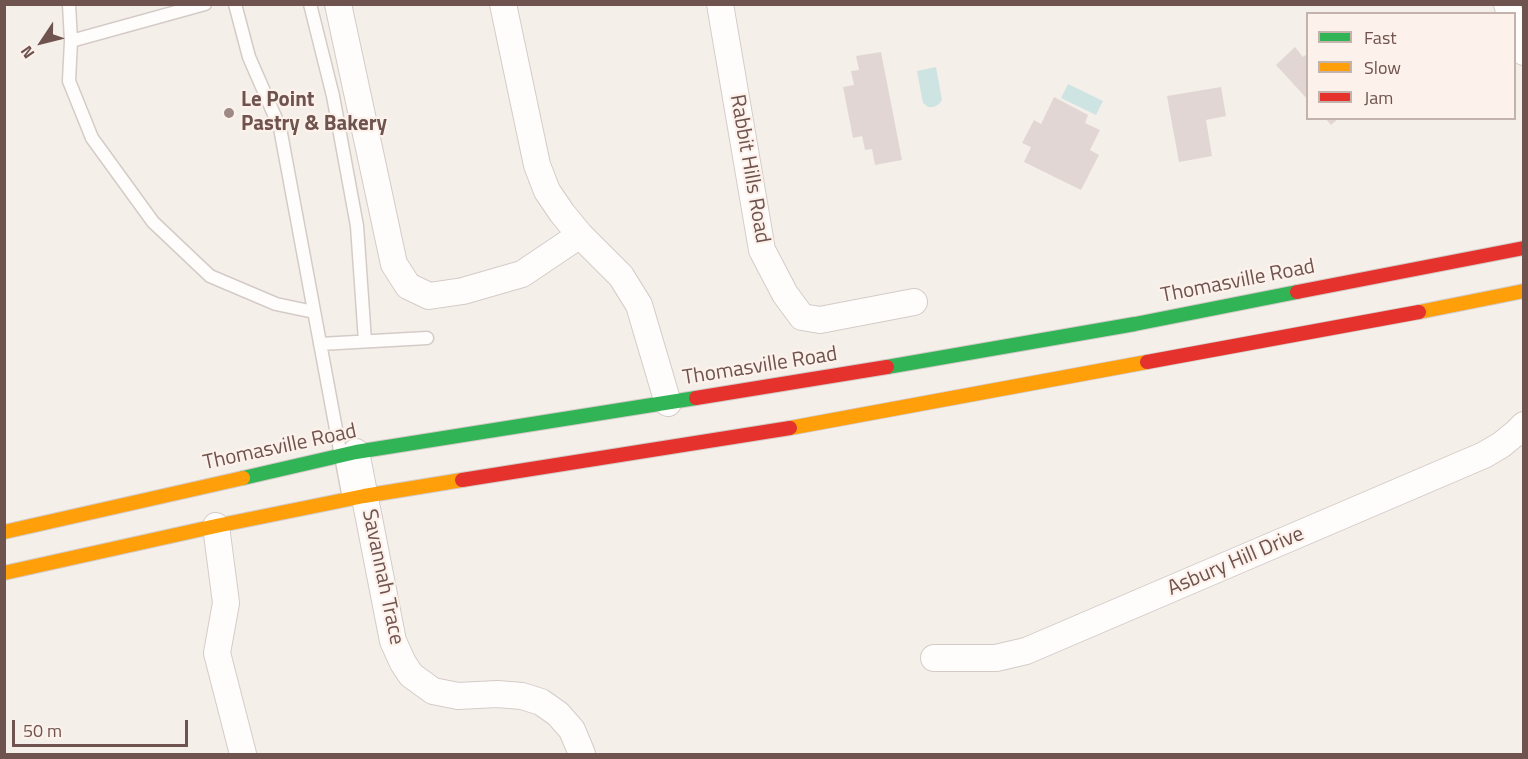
<!DOCTYPE html>
<style>
body{margin:0}
#map{position:relative;width:1528px;height:759px;overflow:hidden;background:#f5efea;font-family:"Titillium Web",sans-serif}
canvas{display:block}
.frame{position:absolute;inset:0;border:6px solid #6f534e;pointer-events:none}
.legend{position:absolute;left:1306px;top:12px;width:210px;height:108px;box-sizing:border-box;background:#fdf2eb;border:2px solid #c4b2ac;margin:0;padding:8px 10px;list-style:none;font-size:18px;color:#6f534e}
.legend li{display:flex;align-items:center;gap:12px;height:30px}
.legend b{width:30px;border:2px solid #c4b2ac}
.north{position:absolute;left:12px;top:12px;width:60px;height:60px;-webkit-text-stroke:4px #fdf2eb;paint-order:stroke;rotate:235deg;font-size:16px;font-weight:700;line-height:24px;text-align:center;color:#6f534e}
.north::after{content:'';display:block;margin:auto;width:21px;height:27px;background:#6f534e;clip-path:polygon(50% 0,100% 100%,50% 72%,0 100%)}
.scale{position:absolute;left:12px;top:720px;width:176px;height:27px;box-sizing:border-box;border:3px solid #6f534e;border-top:0;padding-left:8px;font-size:18px;line-height:21px;white-space:nowrap;color:#6f534e;-webkit-text-stroke:4px #fdf2eb;paint-order:stroke}
</style>
<div id="map">
<canvas width="1528" height="759"></canvas>
<div class="frame"></div>
<ul class="legend">
<li><b style="height:8px;background:#30b455"></b>Fast</li>
<li><b style="height:8px;background:#ff9f0a"></b>Slow</li>
<li><b style="height:8px;background:#e5322d"></b>Jam</li>
</ul>
<div class="north">N</div>
<div class="scale">50 m</div>
</div>
<script>
const context = document.querySelector('canvas').getContext('2d');
context.lineJoin = 'round';
function paint(path, color) {
  context.fillStyle = color;
  context.fill(path, 'evenodd');
}
function toPath(rows) {
  const path = new Path2D();
  for (const r of rows) {
    path.moveTo(r[0], r[1]);
    for (let i = 2; i < r.length; i += 2) path.lineTo(r[i], r[i + 1]);
  }
  return path;
}
function stroke(path, color, width, dash) {
  context.strokeStyle = color;
  context.lineWidth = width;
  context.lineCap = dash ? 'butt' : 'round';
  context.setLineDash(dash || []);
  context.stroke(path);
}
function label(font, color, halo, rows, align = 'center') {
  context.font = font + ' "Titillium Web",sans-serif';
  context.lineWidth = 4.5;
  context.setLineDash([]);
  context.textBaseline = 'middle';
  context.strokeStyle = halo;
  context.fillStyle = color;
  for (const [text, x, y, turn = 0] of rows) {
    context.save();
    context.translate(x, y);
    context.rotate((+turn || 0) * Math.PI / 180);
    context.textAlign = isNaN(turn) ? turn : align;
    if (halo) context.strokeText(text, 0, 0);
    context.fillText(text, 0, 0);
    context.restore();
  }
}
paint(toPath([
 [936,67,942,100,939,104,934,107,928,107,923,103,917,71],
 [1068,84,1103,101,1096,115,1061,98]
]), '#cee4e2');
paint(toPath([
 [1295,47,1303,57,1308,53,1308,100,1276,65],
 [881,52,902,160,875,165,872,149,865,150,862,136,853,138,843,87,854,85,851,71,859,70,856,56],
 [1221,87,1226,116,1206,120,1212,156,1179,162,1167,96],
 [1054,97,1088,115,1085,123,1100,130,1090,150,1099,155,1081,190,1024,162,1031,147,1022,143,1034,120,1041,124],
 [1325,118,1339,118,1331,125]
]), '#e1d6d3');
const lane = toPath([
 [69,4,71,41],
 [205,4,71,41,69,81,92,138,153,222,210,276,276,304,314,312],
 [235,4,249,57,280,128,349,499],
 [310,4,333,96,357,226,365,341],
 [320,344,427,338]
]);
const street = toPath([
 [338,4,394,264,408,286,429,296,463,291,522,274,580,235],
 [503,4,537,165,547,191,562,213,580,235,621,276,639,305,668,403],
 [720,4,762,250,785,294,802,317,820,320,914,302],
 [1507,4,1510,14],
 [1514,26,1524,52],
 [356,452,393,641,403,663,411,675,433,691,458,696,497,694,522,696,541,702,558,714,572,730,582,754],
 [216,526,226,603,217,653,243,754],
 [934,658,996,658,1026,651,1484,455,1501,445,1517,432,1524,425]
]);
const fast = toPath([
 [887,367,1135,324,1297,292],
 [243,478,356,452,696,398]
]);
const slow = toPath([
 [1419,312,1524,291],
 [790,428,1147,362],
 [4,532,243,478],
 [4,573,216,526,364,496,462,480]
]);
const jam = toPath([
 [1297,292,1524,248],
 [1147,362,1419,312],
 [696,398,887,367],
 [462,480,790,428]
]);
stroke(lane, '#d4cbc7', 15);
stroke(street, '#d4cbc7', 28);
stroke(fast, '#d3cac7', 16);
stroke(slow, '#d3cac7', 16);
stroke(jam, '#d3cac7', 16);
stroke(lane, '#fefdfc', 12);
stroke(street, '#fefdfc', 26);
stroke(fast, '#30b455', 14);
stroke(slow, '#ff9f0a', 14);
stroke(jam, '#e5322d', 14);
for (const [x, y, r, color] of [
 [229,113,6,"#9e8a85"]
]) {
  const dot = new Path2D();
  dot.arc(x, y, r, 0, 2 * Math.PI);
  context.fillStyle = color;
  context.fill(dot);
  stroke(dot, '#fdf2eb', 2);
}
label('bold 21px', '#6f534e', '#fdf2eb', [
 ["Le Point",241,101],
 ["Pastry & Bakery",241,125]
], 'left');
label('21px', '#6f534e', '#fdf2eb', [
 ["Rabbit Hills Road",749,169,80],
 ["Thomasville Road",1238,282,-11],
 ["Thomasville Road",760,367,-9],
 ["Thomasville Road",280,448,-12],
 ["Asbury Hill Drive",1236,562,-23],
 ["Savannah Trace",382,577,78]
]);
</script>
